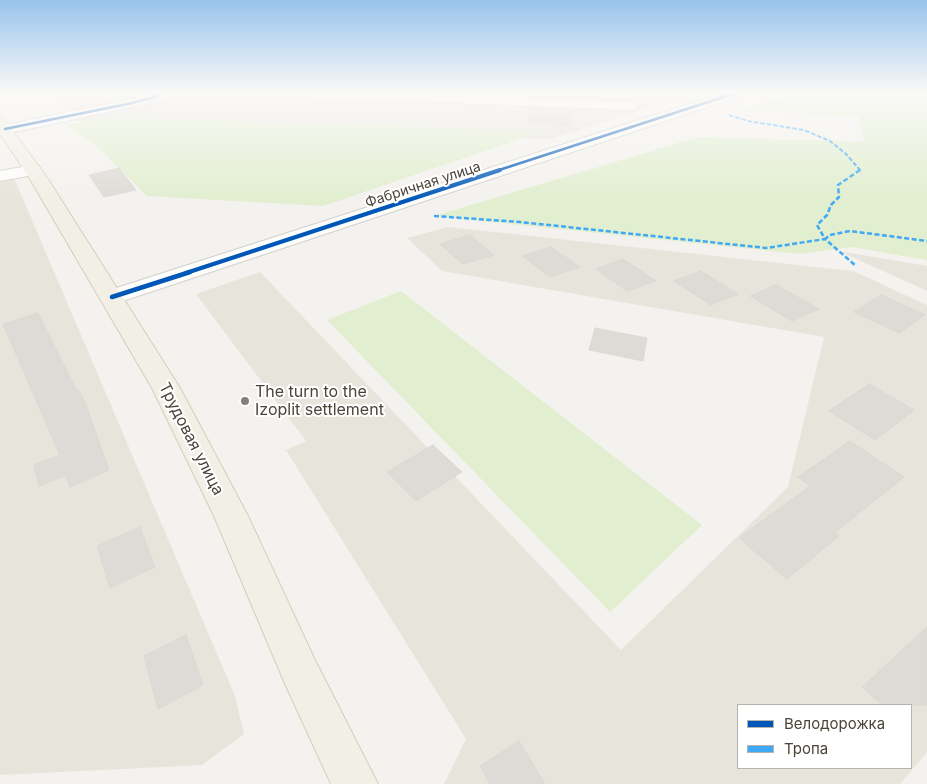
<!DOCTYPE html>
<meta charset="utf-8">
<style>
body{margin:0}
#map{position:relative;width:927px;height:784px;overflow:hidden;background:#f4f2ee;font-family:Inter,sans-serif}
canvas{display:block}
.legend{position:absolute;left:737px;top:704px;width:175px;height:65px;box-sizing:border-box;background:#fff;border:1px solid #b7b4b0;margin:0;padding:6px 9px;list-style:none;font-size:15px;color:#4b4439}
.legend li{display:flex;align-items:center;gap:10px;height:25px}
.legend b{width:25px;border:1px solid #b7b4b0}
</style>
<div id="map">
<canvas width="927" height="784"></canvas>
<ul class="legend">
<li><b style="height:6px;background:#0057b8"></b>Велодорожка</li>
<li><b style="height:6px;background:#3fa9f5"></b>Тропа</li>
</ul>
</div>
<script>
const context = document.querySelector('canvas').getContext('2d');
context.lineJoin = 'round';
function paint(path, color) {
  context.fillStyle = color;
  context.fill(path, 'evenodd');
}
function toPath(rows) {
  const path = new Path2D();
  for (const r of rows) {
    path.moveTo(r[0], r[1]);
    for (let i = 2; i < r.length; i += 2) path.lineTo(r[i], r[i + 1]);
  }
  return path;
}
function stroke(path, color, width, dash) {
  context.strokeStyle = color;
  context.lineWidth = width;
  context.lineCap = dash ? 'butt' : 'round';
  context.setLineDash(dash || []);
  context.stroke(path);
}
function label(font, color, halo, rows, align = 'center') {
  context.font = font + ' Inter,sans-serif';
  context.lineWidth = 4;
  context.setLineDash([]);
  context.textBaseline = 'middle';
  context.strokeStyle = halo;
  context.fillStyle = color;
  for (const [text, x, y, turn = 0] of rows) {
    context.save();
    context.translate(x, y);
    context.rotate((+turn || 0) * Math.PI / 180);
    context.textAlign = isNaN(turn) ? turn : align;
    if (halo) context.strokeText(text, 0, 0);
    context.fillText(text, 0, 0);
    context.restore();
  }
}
paint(toPath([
 [49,92,699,92,549,139,75,121,74,115],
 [14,178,235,696,244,734,202,765,0,775,0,181],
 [448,227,853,271,927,305,927,752,900,784,444,784,466,739,286,450,306,441,196,294,260,272,621,650,788,487,824,337,442,271,407,238],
 [738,705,911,705,911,768,738,768],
 [839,251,927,266,927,291]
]), '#e7e4dc');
paint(toPath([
 [797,92,927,92,927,260,851,247,800,254,434,216,698,137,864,142,858,116,739,111],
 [106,117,544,131,323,206,147,196,101,150,67,125],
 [401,291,702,525,610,612,327,320]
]), '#e1eecf');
const building = toPath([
 [532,92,571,92,571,98,532,96,532,92],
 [530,108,571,109,571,125,529,123,530,108],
 [119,168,136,190,104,197,89,175,119,168],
 [470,235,494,255,463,264,440,244,470,235],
 [551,247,580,267,550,277,522,256,551,247],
 [623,259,656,281,627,291,596,269,623,259],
 [701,271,738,294,711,305,674,281,701,271],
 [776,285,819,309,792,321,750,296,776,285],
 [881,295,925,315,899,333,854,312,881,295],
 [38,313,77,391,79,391,86,405,109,470,70,487,66,475,39,486,34,465,60,455,3,324,38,313],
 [595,328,647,338,643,361,589,350,595,328],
 [869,384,914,410,875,440,829,411,869,384],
 [850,441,904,477,835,532,839,536,787,579,739,538,810,486,798,477,850,441],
 [433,445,462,472,416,501,387,472,433,445],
 [140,527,155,567,110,588,97,546,140,527],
 [927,627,927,705,882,705,862,687,927,627],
 [186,635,203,685,158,709,144,656,186,635],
 [519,741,545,784,490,784,480,766,519,741]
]);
paint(building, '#dedbd6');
stroke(building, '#dcd9d4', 1);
const minor = toPath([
 [155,92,171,92,160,100,132,107,5,134,0,132,0,126,131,99,155,92],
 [276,92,377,92,633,102,640,106,633,110,283,96,276,92],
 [33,165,39,166,41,170,39,174,0,181,0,171,33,165]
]);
const tertiary = toPath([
 [726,92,746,92,744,95,120,302,112,304,104,302,101,297,104,292,726,92]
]);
const primary = toPath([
 [0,119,5,120,48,179,180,388,248,516,314,658,378,784,331,784,286,686,214,516,152,388,30,179,0,134,0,119]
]);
stroke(minor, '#d2d0cb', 2);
stroke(tertiary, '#d2d0cb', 2);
stroke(primary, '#d6cebb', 2);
paint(minor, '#fdfdfc');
paint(tertiary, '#fdfdfc');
paint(primary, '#f2efe6');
stroke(toPath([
 [729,115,748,121,804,130,830,141,846,154,860,170,858,171]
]), '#3fa9f5', 2, [4.5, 2]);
stroke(toPath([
 [860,170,838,185,839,197,831,205,827,215,817,225,825,239,830,235,850,231,927,241],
 [434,216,520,222,766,248,825,239,856,266]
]), '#3fa9f5', 2.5, [5, 2.5]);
stroke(toPath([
 [5,129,132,103,155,97,164,92],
 [496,171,739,92]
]), '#0057b8', 2.5);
stroke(toPath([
 [186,273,500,170]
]), '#0057b8', 4);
stroke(toPath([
 [112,297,190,272]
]), '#0057b8', 4.5);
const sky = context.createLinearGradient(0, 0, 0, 201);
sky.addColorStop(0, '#98c4ec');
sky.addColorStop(0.46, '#faf9f7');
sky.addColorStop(1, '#faf9f700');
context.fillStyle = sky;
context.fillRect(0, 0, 927, 201);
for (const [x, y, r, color] of [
 [245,401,5,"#868178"]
]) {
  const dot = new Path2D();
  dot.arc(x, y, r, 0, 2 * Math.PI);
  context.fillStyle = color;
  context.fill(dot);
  stroke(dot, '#fff', 2);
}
label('14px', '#4b4439', '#fff', [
 ["Фабричная улица",423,185,-18]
]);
label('16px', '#4b4439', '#fff', [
 ["The turn to the",255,392],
 ["Izoplit settlement",255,410]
], 'left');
label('16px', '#4b4439', '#fff', [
 ["Трудовая улица",191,439,63]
]);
</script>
